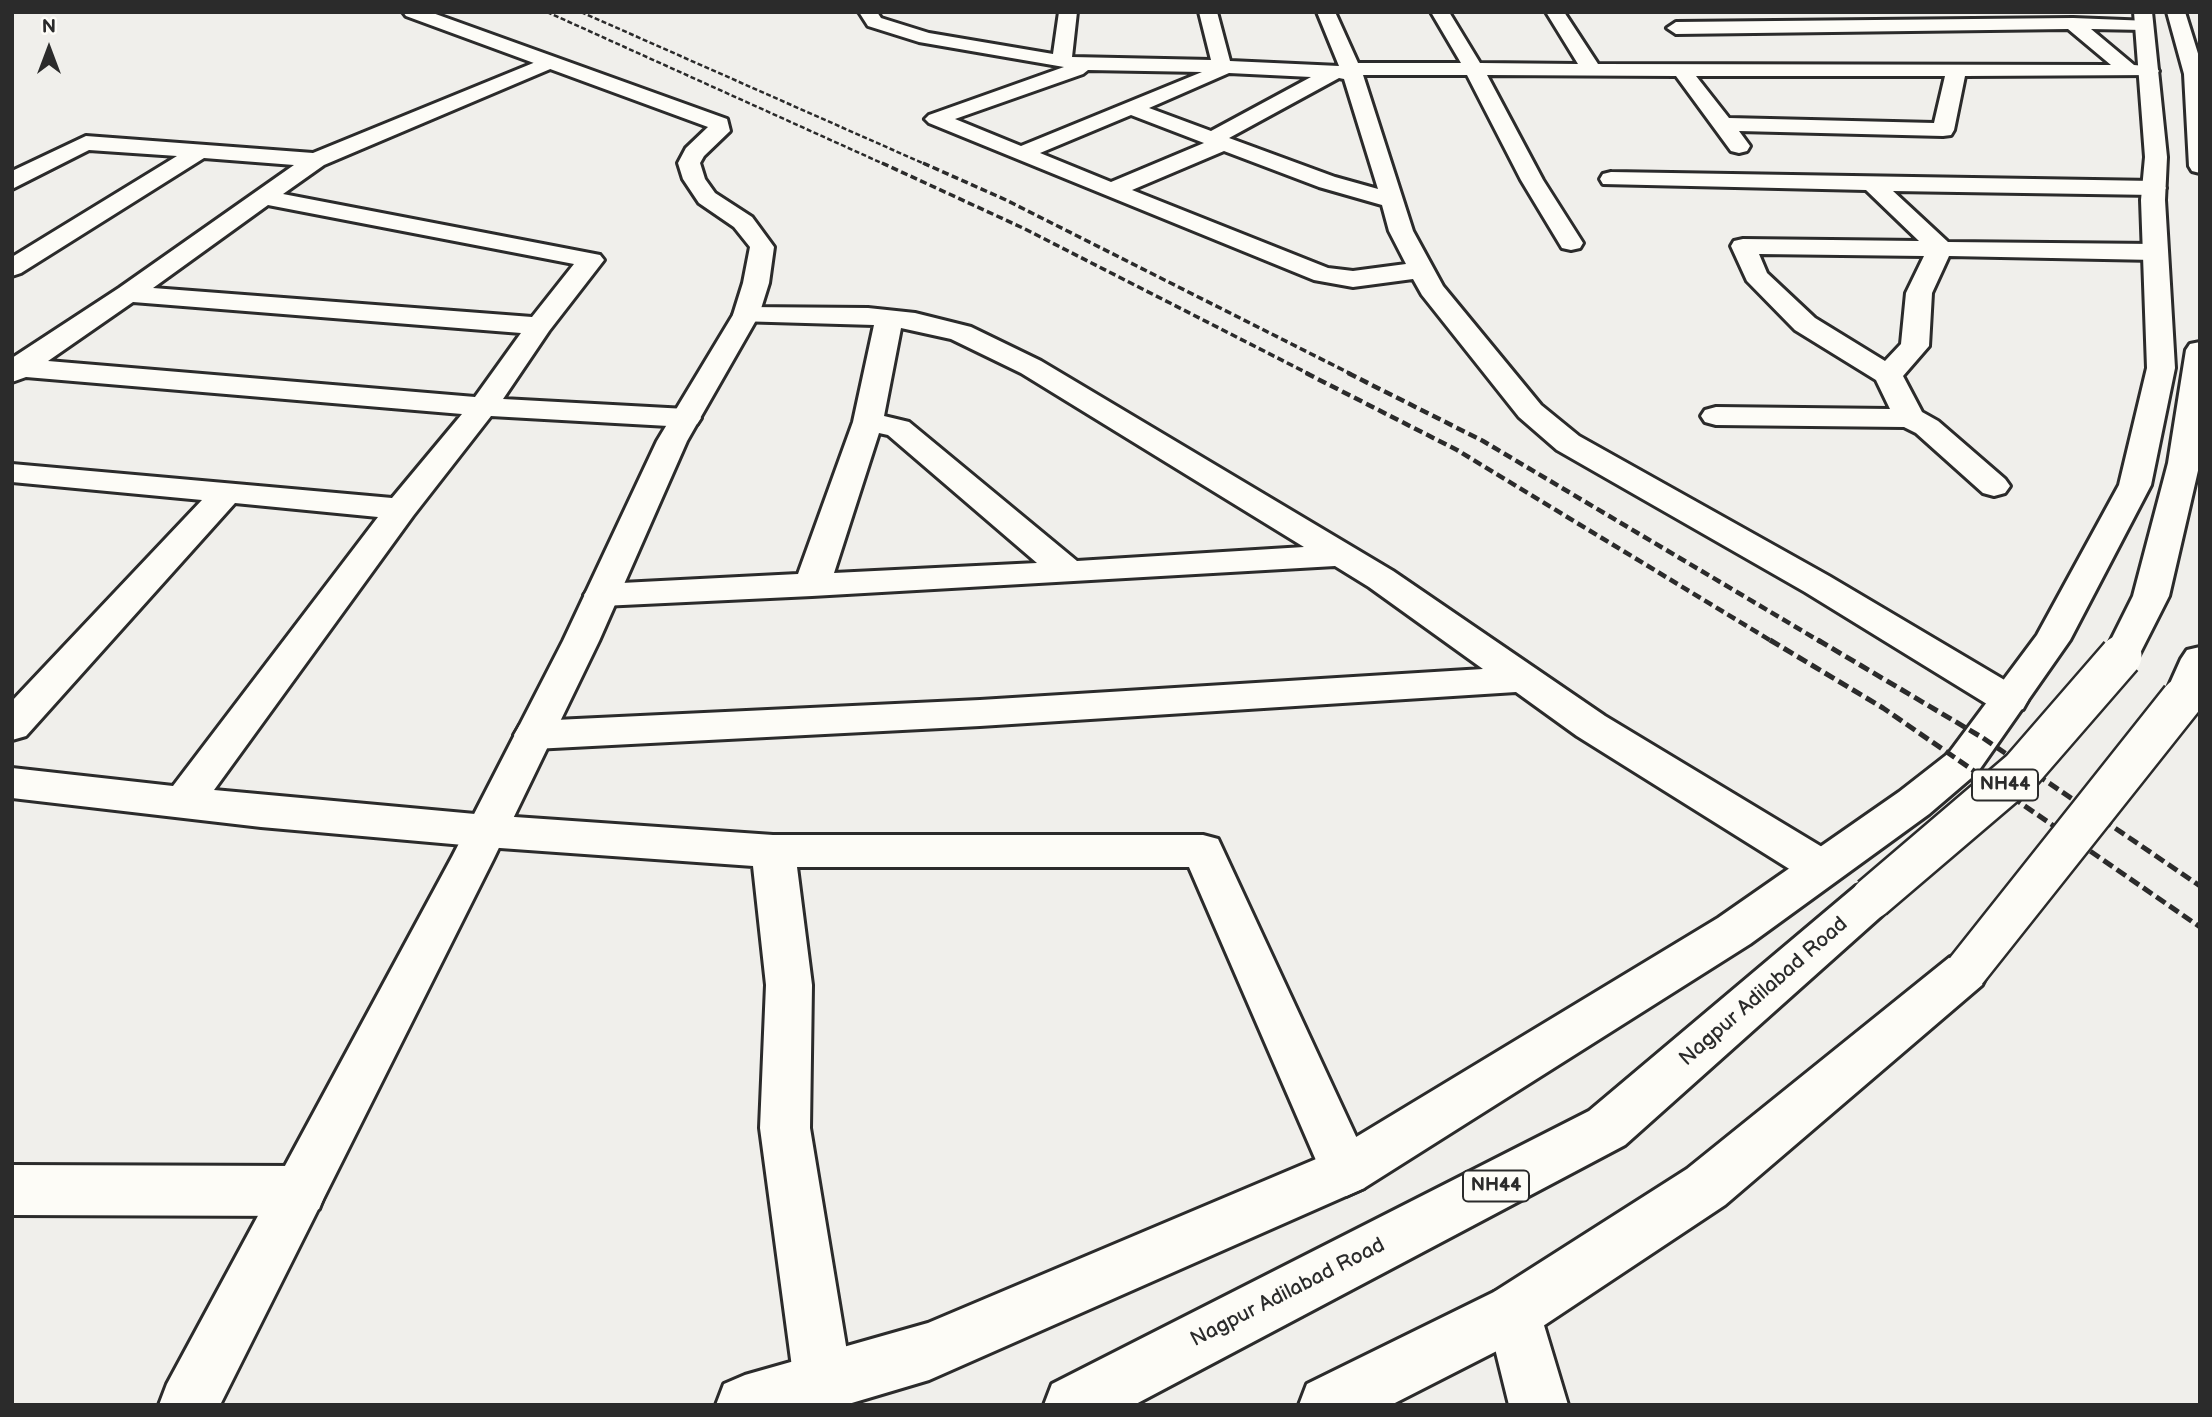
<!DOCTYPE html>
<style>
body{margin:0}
#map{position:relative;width:2212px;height:1417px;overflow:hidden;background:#f0efeb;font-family:"Balsamiq Sans",sans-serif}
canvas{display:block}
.frame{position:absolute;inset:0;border:14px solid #2b2b2b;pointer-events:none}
.north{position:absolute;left:14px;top:14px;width:70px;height:70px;-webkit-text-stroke:5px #fdfcf7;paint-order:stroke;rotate:0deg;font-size:19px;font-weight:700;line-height:28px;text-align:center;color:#2b2b2b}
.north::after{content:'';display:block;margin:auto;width:24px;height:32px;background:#2b2b2b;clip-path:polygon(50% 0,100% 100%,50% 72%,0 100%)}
</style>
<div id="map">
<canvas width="2212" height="1417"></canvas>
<div class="frame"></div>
<div class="north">N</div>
</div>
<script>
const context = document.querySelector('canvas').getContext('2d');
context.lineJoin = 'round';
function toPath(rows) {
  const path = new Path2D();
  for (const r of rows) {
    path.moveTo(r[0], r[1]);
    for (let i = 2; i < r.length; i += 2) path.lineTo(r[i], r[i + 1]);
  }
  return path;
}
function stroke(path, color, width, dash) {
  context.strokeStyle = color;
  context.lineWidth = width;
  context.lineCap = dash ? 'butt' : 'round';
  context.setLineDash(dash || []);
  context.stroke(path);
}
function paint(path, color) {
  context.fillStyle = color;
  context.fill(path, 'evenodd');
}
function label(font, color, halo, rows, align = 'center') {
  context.font = font + ' "Balsamiq Sans",sans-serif';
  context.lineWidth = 5;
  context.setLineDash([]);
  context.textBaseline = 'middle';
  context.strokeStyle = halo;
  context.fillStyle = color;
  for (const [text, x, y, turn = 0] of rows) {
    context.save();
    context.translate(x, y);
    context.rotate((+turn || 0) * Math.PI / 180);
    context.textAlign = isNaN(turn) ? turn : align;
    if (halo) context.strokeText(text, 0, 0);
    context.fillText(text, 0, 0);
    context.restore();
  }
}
const minor = toPath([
 [859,12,877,12,881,18,929,33,1053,54,1059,12,1077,12,1072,57,1211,60,1199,12,1217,12,1230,61,1339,66,1317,12,1335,12,1358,63,1461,63,1431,12,1449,12,1480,63,1578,64,1546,12,1564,12,1598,64,2111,65,2068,29,1676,34,1667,28,1676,22,2073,18,2150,21,2153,25,2150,29,2144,30,2091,29,2134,65,2156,67,2159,71,2156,75,1965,76,1954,130,1951,135,1943,136,1739,131,1750,146,1747,151,1739,153,1731,151,1676,76,1487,75,1543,180,1583,243,1580,248,1571,250,1562,248,1521,180,1467,75,1363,75,1413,231,1443,286,1541,405,1579,436,1829,576,2023,691,2028,700,2023,709,2009,713,1995,709,1805,592,1557,450,1519,417,1422,295,1413,279,1353,287,1314,280,929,123,925,119,929,115,1064,67,919,42,868,26,859,12],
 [1088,70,1202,72,1021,146,955,119,1083,74,1088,70],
 [1229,73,1311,77,1211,131,1149,108,1229,73],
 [1696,76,1945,76,1934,123,1729,118,1696,76],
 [1339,78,1344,79,1378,189,1335,177,1229,138,1339,78],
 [1131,115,1204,143,1111,182,1040,153,1131,115],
 [1224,151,1319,187,1382,205,1389,231,1406,264,1353,271,1328,268,1132,190,1224,151],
 [548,57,558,63,555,67,324,165,283,194,600,255,604,260,549,331,503,399,686,409,697,412,701,418,697,424,686,427,491,416,413,516,214,790,486,815,773,835,1203,835,1218,839,1372,1171,1364,1188,1346,1196,1328,1188,1189,867,797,867,812,985,810,1128,852,1382,844,1403,807,1405,802,1403,794,1382,760,1128,766,985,753,866,486,847,261,827,12,798,12,768,173,786,378,517,235,503,26,736,12,740,12,701,202,500,12,482,12,464,392,498,462,414,26,377,12,382,12,358,119,288,294,165,204,158,21,273,12,276,12,257,177,156,89,150,12,189,12,171,86,136,313,153,548,57],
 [268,205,574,264,532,317,153,288,268,205],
 [133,302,521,333,475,397,48,361,133,302],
 [1611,172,2154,181,2162,183,2166,188,2162,193,2154,195,1893,191,1948,242,2155,244,2164,247,2168,252,2164,257,2155,260,1949,256,1932,293,1929,346,1903,376,1922,412,1938,421,2005,479,2010,486,2005,493,1994,496,1983,493,1916,433,1904,427,1716,425,1705,422,1701,416,1705,410,1716,407,1890,409,1876,380,1795,330,1747,281,1731,246,1734,241,1743,239,1919,241,1866,190,1603,184,1600,179,1603,174,1611,172],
 [1759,254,1924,256,1906,293,1901,344,1885,361,1815,318,1767,273,1759,254],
 [746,307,868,308,915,313,971,327,1041,361,1393,571,1605,716,1837,856,1844,868,1837,880,1822,885,1807,880,1577,736,1516,692,980,726,534,749,520,745,514,735,520,725,534,721,980,700,1483,669,1369,587,1335,566,812,596,602,606,590,603,584,595,590,587,602,584,798,574,853,422,874,325,737,321,733,315,737,309,746,307],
 [901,328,951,339,1021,373,1304,547,1077,561,909,422,884,416,901,328],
 [879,433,888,435,1037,563,834,573,879,433],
 [12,1165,300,1166,319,1173,326,1191,319,1209,300,1216,12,1215,12,1165]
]);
const tertiary = toPath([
 [403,12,430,12,727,119,730,131,704,156,700,163,705,179,715,193,752,217,774,247,769,283,759,315,687,441,599,641,493,860,220,1405,159,1405,167,1384,452,857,563,641,657,441,733,315,743,283,750,247,734,227,699,203,683,179,678,163,686,148,708,127,406,16,403,12],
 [2134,12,2152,12,2167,157,2165,200,2175,368,2151,485,2070,640,1977,773,1929,814,1750,944,1364,1188,929,1380,845,1405,716,1405,724,1384,745,1375,928,1323,1328,1154,1718,918,1899,792,1949,753,2037,635,2119,485,2147,368,2141,200,2145,157,2134,12],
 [1514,1284,1534,1292,1568,1405,1509,1405,1486,1312,1494,1292,1514,1284]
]);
const trunk = toPath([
 [2167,12,2185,12,2200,60,2200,173,2192,171,2189,166,2184,74,2167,12],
 [2200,342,2200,462,2169,596,2134,665,2121,668,2108,665,2103,656,2133,596,2168,463,2186,350,2190,344,2200,342],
 [2200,647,2200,701,2196,708,2182,712,2168,708,2163,699,2181,659,2187,650,2200,647],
 [1872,880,1888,886,1894,898,1888,910,1625,1145,1134,1405,1044,1405,1052,1384,1589,1111,1856,886,1872,880],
 [1966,952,1982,957,1989,971,1982,985,1725,1205,1534,1332,1391,1405,1299,1405,1307,1384,1494,1292,1687,1169,1950,957,1966,952]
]);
stroke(minor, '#2b2b2b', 6);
stroke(tertiary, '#2b2b2b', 6);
stroke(trunk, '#2b2b2b', 6);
paint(minor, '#fdfcf7');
paint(tertiary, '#fdfcf7');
paint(trunk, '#fdfcf7');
stroke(toPath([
 [547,12,886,165],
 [581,12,927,165]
]), '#2b2b2b', 2.5, [5, 2.5]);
stroke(toPath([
 [882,163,1023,228,1309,374],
 [923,163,1006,200,1351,374]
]), '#2b2b2b', 3.5, [7, 3.5]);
stroke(toPath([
 [1306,373,1457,450,1773,642],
 [1348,373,1483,441,1821,642]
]), '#2b2b2b', 4.5, [9, 4.5]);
stroke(toPath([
 [1770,640,1883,708,2200,927],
 [1818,640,1983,738,2200,886]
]), '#2b2b2b', 5, [11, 5]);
const trunkBridge = toPath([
 [1872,898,2022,770,2121,656],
 [1966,971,2182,699]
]);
stroke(trunkBridge, '#2b2b2b', 46, []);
stroke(trunkBridge, '#fdfcf7', 41);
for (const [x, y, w] of [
 [2005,785,66],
 [1496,1186,66]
]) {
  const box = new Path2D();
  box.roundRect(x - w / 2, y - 15.5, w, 31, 5);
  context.fillStyle = '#fdfcf7';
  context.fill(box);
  stroke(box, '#2b2b2b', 2);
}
label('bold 19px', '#2b2b2b', null, [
 ["NH44",2005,785],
 ["NH44",1496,1186]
]);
label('21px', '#2b2b2b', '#fdfcf7', [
 ["Nagpur Adilabad Road",1764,992,-41],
 ["Nagpur Adilabad Road",1288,1293,-27]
]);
</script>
